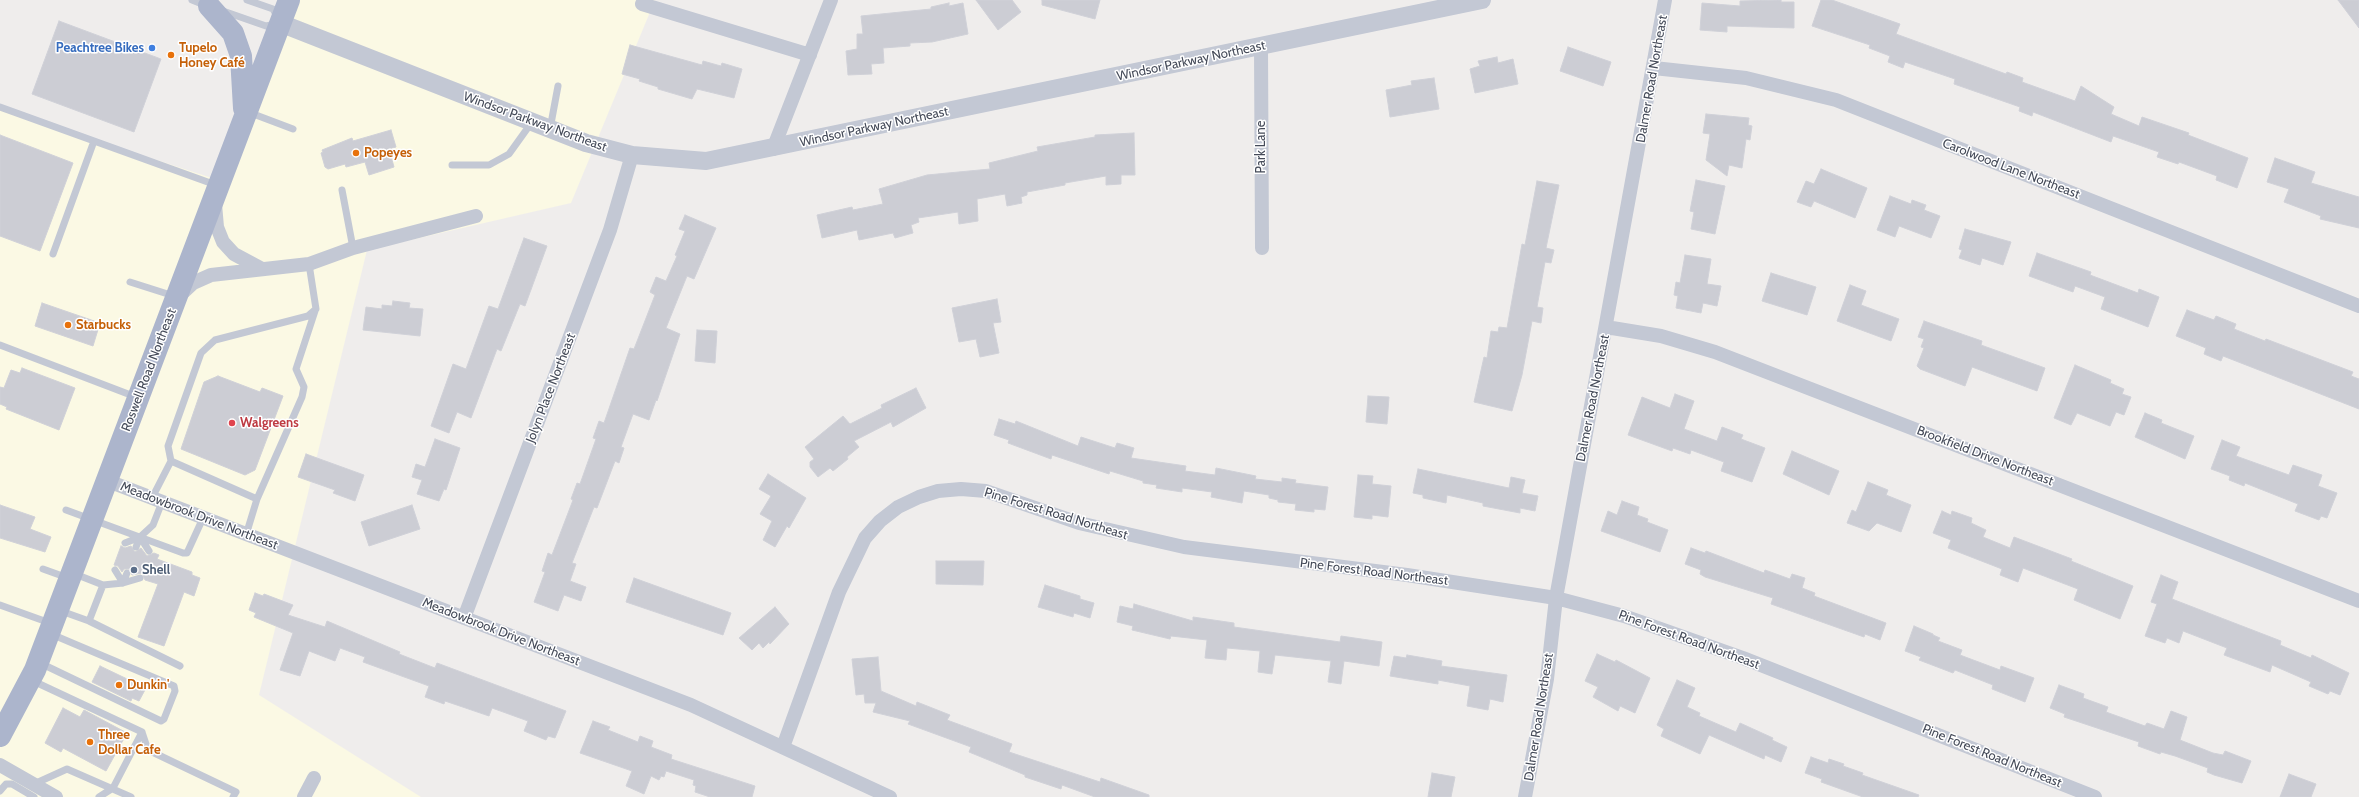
<!DOCTYPE html>
<meta charset="utf-8">
<style>
body{margin:0}
canvas{display:block;background:#efedec}
</style>
<canvas width="2359" height="797"></canvas>
<script>
const context = document.querySelector('canvas').getContext('2d');
context.lineJoin = 'round';
function paint(path, color) {
  context.fillStyle = color;
  context.fill(path, 'evenodd');
}
function toPath(rows) {
  const path = new Path2D();
  for (const r of rows) {
    path.moveTo(r[0], r[1]);
    for (let i = 2; i < r.length; i += 2) path.lineTo(r[i], r[i + 1]);
  }
  return path;
}
function stroke(path, color, width, dash) {
  context.strokeStyle = color;
  context.lineWidth = width;
  context.lineCap = dash ? 'butt' : 'round';
  context.setLineDash(dash || []);
  context.stroke(path);
}
function label(font, color, halo, rows, align = 'center') {
  context.font = font + ' Cabin,sans-serif';
  context.lineWidth = 3;
  context.setLineDash([]);
  context.textBaseline = 'middle';
  context.strokeStyle = halo;
  context.fillStyle = color;
  for (const [text, x, y, turn = 0] of rows) {
    context.save();
    context.translate(x, y);
    context.rotate((+turn || 0) * Math.PI / 180);
    context.textAlign = isNaN(turn) ? turn : align;
    if (halo) context.strokeText(text, 0, 0);
    context.fillText(text, 0, 0);
    context.restore();
  }
}
paint(toPath([
 [289,0,655,0,571,203,367,250,259,695,421,797,0,797,0,109,218,180]
]), '#fbf9e4');
const building = toPath([
 [976,0,1012,0,1021,12,998,30,976,0],
 [1042,0,1100,0,1095,19,1042,5,1042,0],
 [1781,0,1781,2,1794,2,1794,28,1727,26,1727,32,1700,30,1702,3,1740,6,1740,1,1781,0],
 [1821,0,1832,0,1900,24,1896,34,2006,74,2007,72,2023,78,2022,82,2075,101,2081,86,2114,107,2111,114,2139,126,2142,117,2189,133,2188,135,2248,158,2237,188,2216,180,2217,176,2179,162,2178,164,2157,157,2159,152,2113,136,2111,142,2033,112,2032,116,2019,111,2020,107,1954,84,1955,79,1905,62,1903,68,1888,62,1890,56,1869,48,1870,45,1812,26,1821,0],
 [2338,0,2359,0,2359,28,2338,0],
 [949,3,949,6,963,3,968,34,932,42,910,43,910,46,883,48,884,63,871,64,872,74,848,75,846,51,857,49,857,34,863,34,861,16,931,9,931,7,949,3],
 [59,21,161,59,134,132,32,94,59,21],
 [630,45,702,65,703,61,721,66,722,63,742,69,734,98,697,89,692,99,658,89,658,87,639,81,640,79,622,74,630,45],
 [1568,47,1611,62,1603,86,1560,71,1568,47],
 [1497,57,1498,63,1513,59,1518,84,1475,93,1470,69,1480,66,1478,61,1497,57],
 [1434,78,1439,109,1390,117,1386,90,1412,85,1411,81,1434,78],
 [1706,114,1749,118,1748,125,1752,126,1750,140,1746,139,1742,168,1729,165,1727,176,1706,160,1710,134,1703,133,1706,114],
 [391,130,396,147,389,149,394,167,369,175,365,162,346,167,345,164,328,169,325,167,321,153,323,152,322,150,352,138,353,141,391,130],
 [1134,133,1135,175,1121,175,1121,184,1106,185,1106,176,1065,183,1065,185,1027,192,1027,195,1021,197,1022,203,1007,206,1005,194,977,199,978,221,959,224,958,212,918,218,919,222,911,225,913,233,895,238,893,233,859,240,857,230,822,238,817,215,852,207,853,210,883,204,879,189,927,175,990,169,989,163,1038,151,1037,147,1095,137,1095,135,1134,133],
 [0,135,73,163,40,251,0,236,0,135],
 [2275,158,2315,172,2311,183,2359,197,2359,228,2320,219,2321,216,2284,202,2289,189,2267,182,2275,158],
 [1821,169,1867,188,1855,218,1814,201,1811,207,1797,202,1806,181,1814,184,1821,169],
 [1696,180,1725,186,1715,234,1691,229,1694,212,1690,211,1696,180],
 [1537,181,1559,185,1546,248,1554,250,1551,263,1545,262,1537,307,1543,308,1541,323,1532,321,1522,375,1512,411,1474,402,1484,357,1487,358,1491,331,1498,332,1499,327,1507,328,1522,244,1525,245,1537,181],
 [1890,196,1911,204,1912,200,1926,205,1924,210,1940,216,1931,238,1899,226,1895,237,1877,230,1890,196],
 [685,215,716,228,694,279,687,276,666,328,680,334,657,401,656,400,649,420,633,414,621,447,624,448,619,463,615,461,597,508,594,507,572,563,576,564,570,581,586,587,581,601,564,595,558,611,534,602,545,572,542,571,548,553,552,555,573,500,571,499,577,483,580,484,596,439,593,438,599,421,604,423,630,348,634,349,655,295,650,292,656,277,666,281,677,256,675,255,685,231,679,229,685,215],
 [1965,229,2011,242,2003,265,1982,258,1980,265,1959,258,1962,250,1959,249,1965,229],
 [524,238,547,246,525,306,520,304,501,351,497,349,471,418,457,412,449,433,431,426,453,364,466,369,489,306,498,309,524,238],
 [2037,253,2091,272,2090,275,2138,293,2139,289,2159,297,2148,327,2101,309,2105,297,2075,286,2073,292,2029,276,2037,253],
 [1685,255,1711,259,1707,284,1721,286,1717,306,1703,303,1701,313,1676,308,1678,296,1674,295,1676,282,1680,283,1685,255],
 [1771,273,1816,287,1807,315,1762,301,1771,273],
 [1850,285,1866,291,1861,305,1899,319,1891,341,1837,321,1850,285],
 [997,299,1001,322,993,323,999,353,980,357,976,339,959,342,952,308,997,299],
 [393,301,410,303,409,308,423,309,420,336,363,330,366,307,382,309,382,305,392,306,393,301],
 [42,303,100,323,93,346,35,326,42,303],
 [2187,310,2214,320,2216,316,2236,324,2234,329,2265,341,2266,339,2353,372,2351,376,2359,379,2359,409,2223,356,2221,361,2204,354,2206,348,2176,336,2187,310],
 [1924,321,1982,341,1981,345,2045,368,2037,391,1972,367,1965,386,1920,369,1917,366,1924,348,1921,347,1924,339,1918,337,1924,321],
 [697,330,717,331,715,363,695,361,697,330],
 [2075,365,2111,380,2110,383,2124,389,2122,394,2131,397,2124,415,2116,412,2110,426,2077,413,2071,425,2054,418,2075,365],
 [22,368,75,388,59,430,6,409,7,407,0,404,0,387,4,388,11,370,20,373,22,368],
 [218,376,260,392,262,388,283,396,255,470,245,475,181,449,204,382,218,376],
 [916,388,926,408,893,427,891,422,854,441,859,447,847,457,848,459,833,471,830,468,818,477,810,467,810,462,814,459,805,447,843,416,850,424,882,408,881,405,916,388],
 [1675,394,1694,401,1684,429,1717,441,1722,427,1743,435,1741,439,1765,448,1752,482,1721,471,1724,462,1691,450,1690,454,1673,448,1672,451,1628,435,1642,397,1670,408,1675,394],
 [1368,396,1389,397,1387,424,1366,422,1368,396],
 [2145,413,2162,420,2161,423,2194,436,2185,459,2135,437,2145,413],
 [999,419,1015,424,1016,421,1078,446,1081,437,1115,448,1117,443,1134,448,1131,458,1186,466,1185,471,1215,475,1216,468,1256,476,1255,479,1282,482,1282,478,1296,480,1295,483,1328,487,1325,510,1314,509,1314,512,1295,510,1296,504,1278,502,1278,500,1269,498,1269,495,1244,491,1242,503,1211,497,1212,492,1182,488,1182,492,1156,488,1157,485,1143,483,1143,481,1110,471,1109,474,1052,455,1051,459,1008,443,1009,440,994,435,999,419],
 [435,439,460,448,446,490,444,489,439,501,417,494,422,480,412,477,416,464,425,467,435,439],
 [2222,440,2240,447,2236,456,2289,475,2293,465,2322,475,2318,486,2337,493,2327,518,2321,516,2319,520,2295,511,2298,504,2245,483,2244,486,2229,480,2230,476,2211,469,2222,440],
 [1792,451,1839,471,1829,495,1783,474,1792,451],
 [306,454,364,475,355,501,333,493,335,490,298,477,306,454],
 [1418,469,1509,488,1511,477,1525,480,1522,493,1538,496,1535,511,1520,508,1520,513,1483,506,1483,503,1447,495,1446,503,1423,498,1423,495,1413,493,1418,469],
 [768,474,806,498,789,528,787,526,775,547,763,540,772,521,760,514,771,496,759,489,768,474],
 [1358,475,1373,476,1372,484,1391,486,1388,517,1372,515,1372,519,1354,517,1358,475],
 [1868,482,1888,490,1886,495,1911,505,1901,532,1877,523,1869,531,1847,523,1852,510,1856,512,1868,482],
 [1622,501,1639,507,1637,515,1648,519,1647,522,1668,530,1660,552,1601,531,1608,511,1617,515,1622,501],
 [0,505,35,517,30,529,51,537,45,552,0,538,0,505],
 [412,505,420,529,369,546,361,522,412,505],
 [1942,511,1951,515,1952,511,1972,518,1971,523,1986,530,1983,537,2010,548,2014,537,2072,559,2071,561,2133,586,2120,619,2074,600,2078,589,2023,568,2018,582,2000,575,2002,569,1948,548,1951,540,1933,533,1942,511],
 [121,546,125,548,131,546,135,552,141,548,147,556,154,553,159,555,157,559,192,572,192,575,200,578,194,596,184,592,164,646,138,637,158,584,145,580,142,573,132,575,129,569,124,569,122,572,118,566,114,565,121,546],
 [1691,548,1705,553,1706,551,1764,573,1765,570,1790,579,1792,574,1805,578,1802,588,1815,593,1814,596,1886,623,1880,640,1865,634,1864,637,1771,604,1773,598,1705,577,1700,574,1701,570,1685,564,1691,548],
 [936,561,984,561,983,585,936,584,936,561],
 [2161,575,2178,582,2172,599,2281,641,2280,645,2311,658,2312,655,2349,673,2340,695,2330,691,2328,694,2309,686,2311,682,2272,665,2270,672,2224,655,2227,648,2183,631,2179,643,2167,638,2165,643,2145,636,2157,604,2151,602,2161,575],
 [634,578,731,613,723,635,626,602,634,578],
 [1045,585,1080,596,1080,599,1094,603,1090,618,1074,613,1073,617,1038,607,1045,585],
 [255,593,263,596,264,594,293,605,288,615,325,627,327,621,400,652,399,654,435,668,437,663,566,711,555,738,548,736,546,740,524,731,528,721,492,708,489,716,445,701,444,704,425,697,429,686,363,662,365,657,340,648,335,661,309,651,300,676,280,670,293,633,254,617,256,613,249,610,255,593],
 [1134,604,1193,621,1193,617,1234,623,1234,627,1340,642,1341,636,1382,642,1379,666,1344,661,1341,684,1328,682,1331,661,1275,655,1272,674,1258,672,1260,651,1227,648,1226,660,1205,658,1207,640,1171,636,1170,639,1132,630,1133,626,1117,622,1120,606,1133,609,1134,604],
 [775,607,789,624,770,644,769,642,763,648,759,643,752,650,739,638,775,607],
 [1914,626,1933,634,1933,635,1940,638,1938,641,1962,650,1960,655,2000,670,2001,666,2034,678,2025,702,1992,689,1993,685,1955,670,1953,673,1919,660,1921,657,1905,651,1914,626],
 [1597,654,1615,662,1616,660,1650,678,1635,713,1620,706,1618,711,1593,697,1598,687,1585,681,1597,654],
 [1407,655,1442,661,1441,666,1507,675,1503,702,1490,699,1488,710,1467,706,1470,686,1438,680,1438,684,1390,676,1394,656,1406,658,1407,655],
 [878,657,881,691,916,706,917,702,950,715,947,720,1012,744,1009,752,1100,782,1101,778,1149,795,1149,797,1095,797,1062,785,1061,789,1025,777,1025,775,969,752,971,747,908,724,910,721,873,712,876,703,865,703,864,694,856,695,852,659,878,657],
 [100,666,146,688,139,701,132,698,131,701,92,682,100,666],
 [1677,680,1695,688,1687,707,1700,713,1699,716,1736,732,1740,723,1773,738,1772,740,1787,747,1781,762,1765,755,1764,759,1709,735,1700,754,1661,736,1664,729,1657,725,1677,680],
 [2059,685,2084,694,2083,698,2108,707,2106,712,2145,726,2147,723,2164,729,2171,711,2187,717,2180,740,2213,753,2223,755,2225,751,2251,761,2242,783,2214,775,2207,772,2208,768,2175,756,2161,752,2160,754,2138,746,2139,742,2064,717,2065,714,2050,708,2059,685],
 [63,708,80,717,84,710,127,733,106,771,63,748,61,752,45,743,63,708],
 [593,721,610,727,608,730,638,742,640,736,653,741,651,747,672,755,671,759,755,786,752,797,710,797,695,792,696,786,693,785,694,780,666,771,664,777,661,776,659,780,651,776,644,794,626,786,632,771,580,753,593,721],
 [1811,757,1828,763,1829,759,1844,764,1843,766,1863,773,1862,775,1919,795,1918,797,1863,797,1821,782,1822,779,1805,773,1811,757],
 [1432,773,1455,777,1451,797,1428,797,1432,773],
 [2289,774,2316,784,2311,797,2280,797,2289,774]
]);
paint(building, '#cccdd4');
stroke(building, '#d0d1d8', 1);
stroke(toPath([
 [192,0,207,6],
 [247,0,273,9,278,18],
 [223,11,266,26,276,24],
 [0,107,216,185],
 [248,112,293,129],
 [550,129,558,86],
 [452,165,489,165,509,154,532,122],
 [342,190,353,248],
 [53,254,94,141],
 [130,282,174,296],
 [0,345,136,397],
 [171,461,168,446,201,353,215,340,308,316,316,309,309,264],
 [152,498,171,461,257,499],
 [66,510,183,553,187,553,203,518],
 [246,535,257,499,302,397,304,387,296,369,315,311],
 [125,543,140,537,153,525,162,502],
 [136,547,140,537,149,551],
 [43,569,68,578],
 [115,570,123,583,127,573],
 [75,574,103,585,123,583,140,578],
 [0,605,50,623],
 [61,611,89,621,180,666],
 [89,621,103,585],
 [40,663,161,721,164,719,175,691,174,686,51,634],
 [31,680,142,732,148,750,236,792,233,797],
 [34,784,67,769,131,797],
 [0,791,6,784,12,784,34,797],
 [99,797,113,788,142,732]
]), '#c3c8d4', 7);
stroke(toPath([
 [642,4,810,55],
 [1261,46,1262,248],
 [1654,68,1746,78,1836,100,2359,306],
 [773,149,831,0],
 [215,204,217,227,223,242,234,254,262,269],
 [179,296,193,283,211,275,309,264,353,248,476,216],
 [1606,327,1661,336,1715,352,2359,601],
 [108,481,691,705,890,797],
 [464,618,610,230,632,155],
 [783,747,839,592,865,538,880,521,898,507,919,497,938,491,961,489,986,491,1079,523,1184,547,1407,575,1556,598,1624,616,1743,658,2095,797],
 [0,765,56,797],
 [304,797,314,778],
 [1525,797,1547,679,1556,598,1665,0]
]), '#c3c8d4', 14);
stroke(toPath([
 [280,23,586,143,632,155,706,161,1482,0]
]), '#c3c8d4', 18);
stroke(toPath([
 [209,6,233,33,241,56,244,108],
 [0,736,35,670,289,0]
]), '#acb5cc', 22);
for (const [x, y, r, color] of [
 [152,48,4,"#3f7fe0"],
 [171,55,4,"#e8710a"],
 [356,153,4,"#e8710a"],
 [68,325,4,"#e8710a"],
 [232,423,4,"#e0444e"],
 [134,570,4,"#5c6f8a"],
 [119,685,4,"#e8710a"],
 [90,742,4,"#e8710a"]
]) {
  const dot = new Path2D();
  dot.arc(x, y, r, 0, 2 * Math.PI);
  context.fillStyle = color;
  context.fill(dot);
  stroke(dot, '#fff', 1.5);
}
label('bold 13px', '#366cbe', '#fff', [
 ["Peachtree Bikes",144,48]
], 'right');
label('bold 13px', '#c56008', '#fff', [
 ["Tupelo",179,48],
 ["Honey Café",179,63],
 ["Popeyes",364,153],
 ["Starbucks",76,325],
 ["Dunkin'",127,685],
 ["Three",98,735],
 ["Dollar Cafe",98,750]
], 'left');
label('13px', '#454b59', '#fff', [
 ["Windsor Parkway Northeast",1191,61,-12],
 ["Dalmer Road Northeast",1652,79,-80],
 ["Windsor Parkway Northeast",535,122,20],
 ["Windsor Parkway Northeast",874,127,-12],
 ["Park Lane",1261,147,-90],
 ["Carolwood Lane Northeast",2011,169,21],
 ["Roswell Road Northeast",149,370,-69],
 ["Jolyn Place Northeast",551,388,-69],
 ["Dalmer Road Northeast",1593,398,-79],
 ["Brookfield Drive Northeast",1985,456,21],
 ["Pine Forest Road Northeast",1056,514,17],
 ["Meadowbrook Drive Northeast",199,516,21],
 ["Pine Forest Road Northeast",1374,572,7],
 ["Meadowbrook Drive Northeast",501,632,21],
 ["Pine Forest Road Northeast",1689,640,20],
 ["Dalmer Road Northeast",1539,717,-81],
 ["Pine Forest Road Northeast",1992,756,22]
]);
label('bold 13px', '#be3a42', '#fff', [
 ["Walgreens",240,423]
], 'left');
label('bold 13px', '#4e5e75', '#fff', [
 ["Shell",142,570]
], 'left');
</script>
